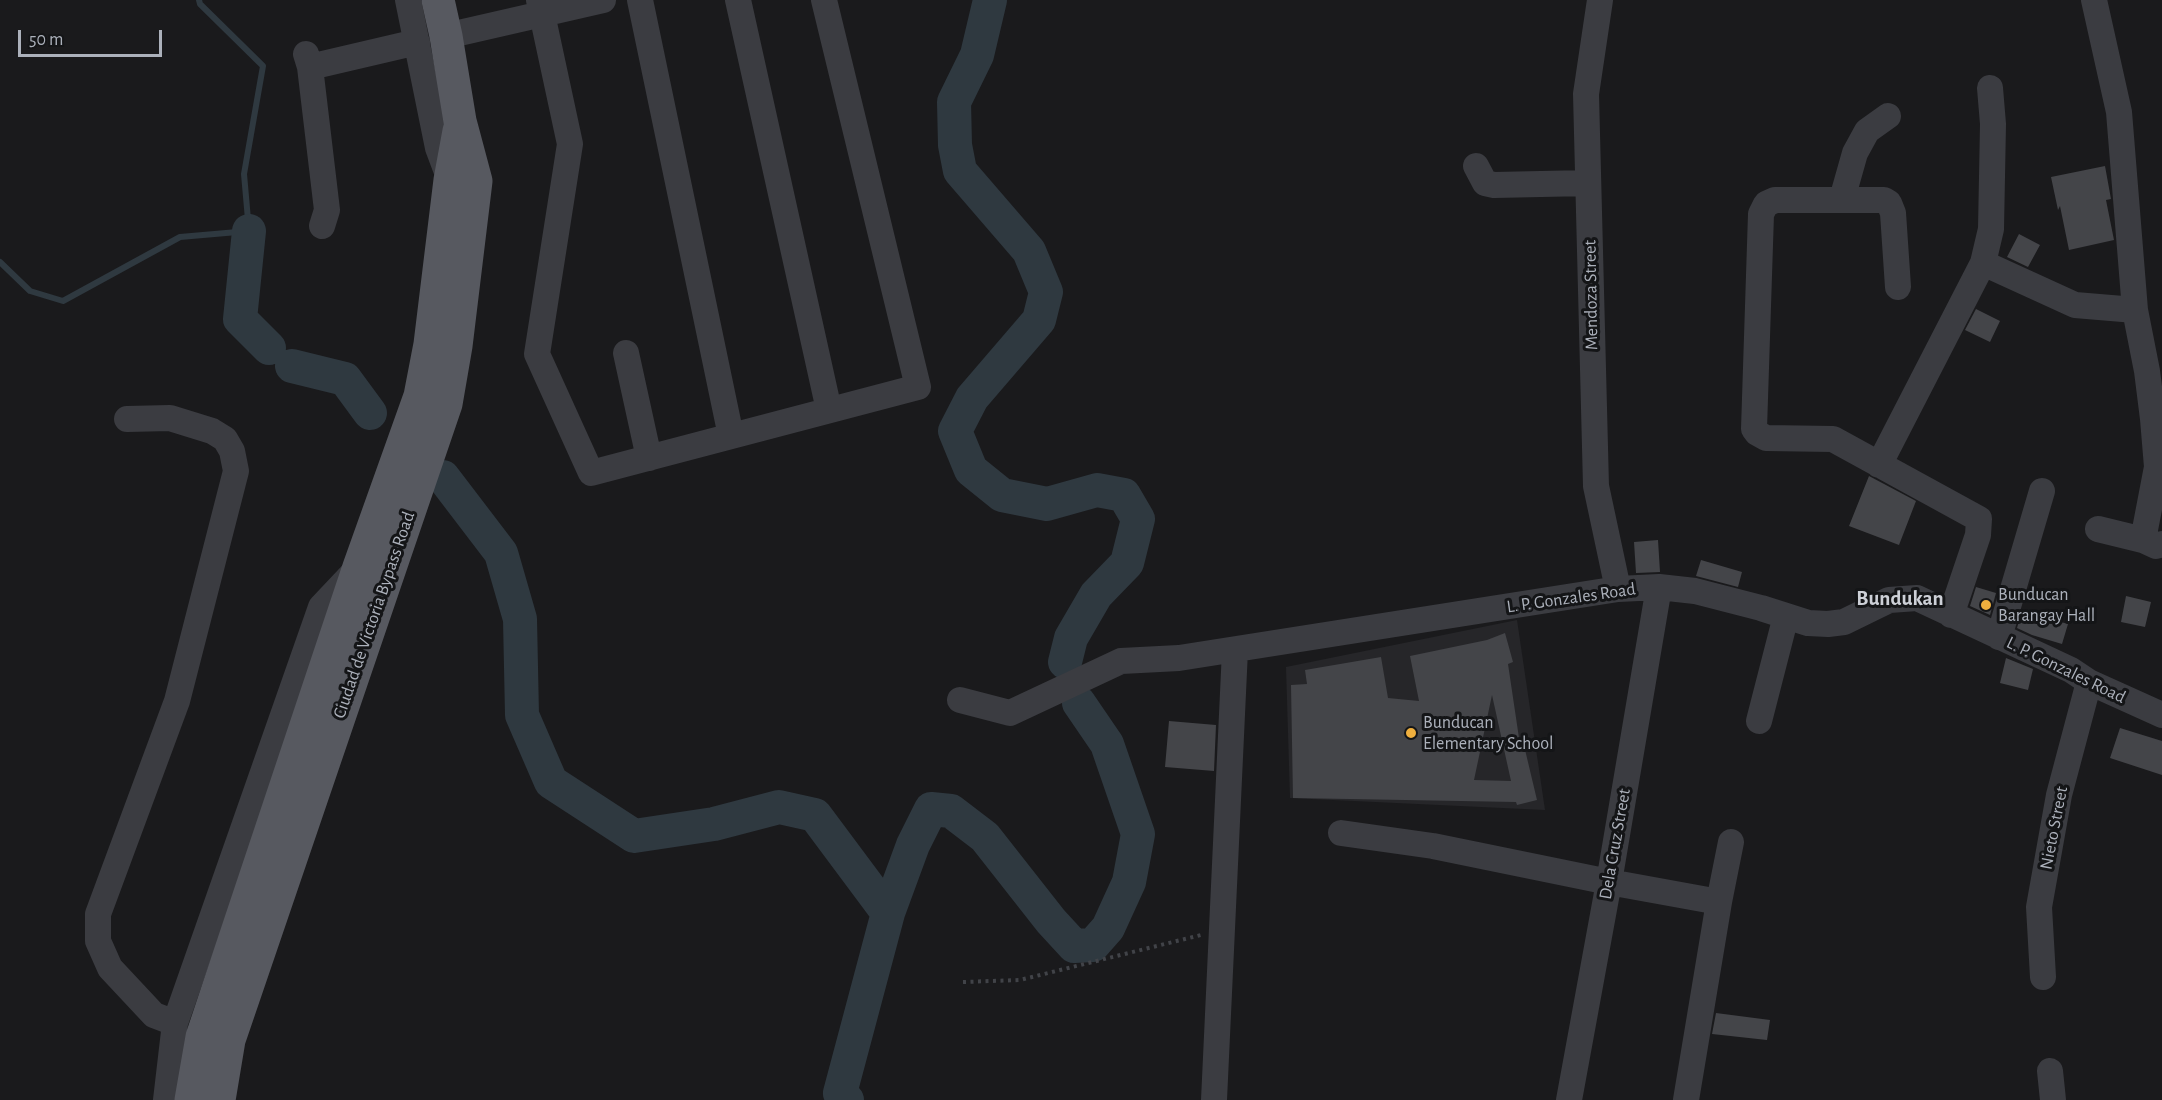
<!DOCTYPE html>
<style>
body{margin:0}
#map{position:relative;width:2162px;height:1100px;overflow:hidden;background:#1a1a1c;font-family:"Alegreya Sans",sans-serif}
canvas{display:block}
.scale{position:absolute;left:18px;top:30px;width:144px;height:27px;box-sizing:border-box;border:3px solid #acb1bb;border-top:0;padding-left:8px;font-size:18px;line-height:21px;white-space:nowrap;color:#acb1bb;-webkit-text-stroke:4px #141517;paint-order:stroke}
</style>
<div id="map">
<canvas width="2162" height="1100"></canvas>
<div class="scale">50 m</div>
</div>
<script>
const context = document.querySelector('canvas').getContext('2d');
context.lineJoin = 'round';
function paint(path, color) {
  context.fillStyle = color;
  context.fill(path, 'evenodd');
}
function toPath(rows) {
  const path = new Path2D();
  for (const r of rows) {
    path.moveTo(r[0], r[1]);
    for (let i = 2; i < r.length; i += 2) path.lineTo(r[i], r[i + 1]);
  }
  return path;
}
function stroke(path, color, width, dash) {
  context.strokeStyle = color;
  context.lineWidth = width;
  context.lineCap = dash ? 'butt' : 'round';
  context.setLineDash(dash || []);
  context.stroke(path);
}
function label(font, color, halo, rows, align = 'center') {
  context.font = font + ' "Alegreya Sans",sans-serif';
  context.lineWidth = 6;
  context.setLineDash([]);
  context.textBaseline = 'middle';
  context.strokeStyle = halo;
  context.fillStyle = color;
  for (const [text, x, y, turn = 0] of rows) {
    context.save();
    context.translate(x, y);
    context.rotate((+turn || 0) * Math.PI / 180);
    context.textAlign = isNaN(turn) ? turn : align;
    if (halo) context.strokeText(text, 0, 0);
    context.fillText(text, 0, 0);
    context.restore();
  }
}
paint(toPath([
 [1517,620,1545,810,1290,798,1286,667]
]), '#262629');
stroke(toPath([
 [0,262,30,291,63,301,180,237,249,231,244,174,263,66,200,4,199,0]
]), '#2f3940', 6);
stroke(toPath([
 [990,0,977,55,954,102,955,145,960,171,1029,251,1046,292,1039,320,972,398,955,431,971,470,1002,495,1047,504,1097,490,1124,495,1138,519,1127,563,1096,595,1071,638,1065,662],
 [249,231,240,319,269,348],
 [292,366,345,379,370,413],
 [443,477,501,553,520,619,522,715,551,782,634,836,714,824,779,807,815,815,888,913],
 [847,1100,840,1093,888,913,913,845,931,809,951,811,985,837,1051,921,1074,946,1093,945,1108,928,1129,882,1138,834,1107,744,1079,703]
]), '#2f3940', 34);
paint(toPath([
 [2105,166,2111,199,2106,200,2114,240,2069,250,2060,206,2058,210,2051,177],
 [2019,234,2040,245,2028,267,2007,257],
 [1976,309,2000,321,1990,342,1965,330],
 [1869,476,1916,501,1899,545,1849,526],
 [1658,540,1660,572,1636,573,1634,542],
 [1701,560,1742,572,1738,587,1696,576],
 [1976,587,1996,593,1990,615,1970,606],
 [2126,596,2151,602,2145,627,2121,622],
 [2022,611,2068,624,2062,644,2032,635,2017,628],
 [1505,633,1513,662,1508,664,1519,738,1522,737,1537,800,1517,805,1516,802,1293,798,1291,685,1307,684,1305,670,1381,657,1388,698,1419,701,1410,656,1487,640],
 [1492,695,1511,781,1474,780],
 [2006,658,2033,669,2028,690,2000,683],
 [1169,721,1216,725,1214,771,1165,767],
 [2120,728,2162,741,2162,775,2110,758],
 [1716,1013,1770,1020,1767,1040,1712,1034]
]), '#444549');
stroke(toPath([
 [963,982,1020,980,1201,935]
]), '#414348', 4, [3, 4.5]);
stroke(toPath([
 [408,0,438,148,450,180],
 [539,0,570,144,537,354,591,473,918,387,824,0],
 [640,0,731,436],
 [738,0,829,410],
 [1600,0,1586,94,1596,486,1618,589],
 [2094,0,2119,112,2135,310,2147,371,2153,419,2157,467,2143,540,2156,546,2162,544],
 [446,36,603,0],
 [306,54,310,67,327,210,322,226],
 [310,67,417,42],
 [1476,166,1485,183,1494,185,1588,183],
 [1842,199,1855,153,1867,131,1888,116],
 [1983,263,2075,305,2135,310],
 [1898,287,1893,213,1889,203,1884,200,1775,200,1766,204,1761,214,1754,429,1757,433,1766,438,1833,439,1979,519,1978,535,1951,615],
 [626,353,649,458],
 [127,419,170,418,212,431,225,439,232,451,236,471,177,701,98,914,98,941,110,968,154,1015,175,1023],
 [1879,465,1983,263,1991,229,1993,124,1990,88],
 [2098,529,2143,540],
 [1999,637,2042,491],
 [960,700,1010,713,1121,661,1179,658,1618,589,1659,587,1695,591,1761,608,1808,623,1828,624,1844,622,1889,600,1917,598,2071,670,2089,682,2162,715],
 [1759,721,1786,616],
 [1341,833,1433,846,1609,882,1719,902,1731,842],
 [2043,977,2039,907,2059,795,2089,682],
 [2050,1071,2053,1100],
 [166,1100,175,1023,321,607,355,571],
 [1214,1100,1235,650],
 [1569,1100,1609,882,1659,587],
 [1686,1100,1719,902]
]), '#3b3c41', 26);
stroke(toPath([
 [191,1100,202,1037,359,567,420,396,430,344,450,180,459,131],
 [219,1100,229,1040,446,404,456,346,476,181,460,121,446,36,438,0]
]), '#575960', 33);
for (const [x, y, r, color] of [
 [1986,605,6,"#efaf3e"],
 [1411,733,6,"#efaf3e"]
]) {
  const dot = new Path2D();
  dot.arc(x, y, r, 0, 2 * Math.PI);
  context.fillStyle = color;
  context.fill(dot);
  stroke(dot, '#141517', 2);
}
label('18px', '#acb1bb', '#141517', [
 ["Mendoza Street",1591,295,-91],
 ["L. P. Gonzales Road",1571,598,-8],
 ["Ciudad de Victoria Bypass Road",374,615,-71],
 ["L. P. Gonzales Road",2066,670,26],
 ["Nieto Street",2054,828,-79],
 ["Dela Cruz Street",1615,844,-80]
]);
label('18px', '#acb1bb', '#141517', [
 ["Bunducan",1998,595],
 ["Barangay Hall",1998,616],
 ["Bunducan",1423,723],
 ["Elementary School",1423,744]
], 'left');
label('bold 21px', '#cdd0d7', '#141517', [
 ["Bundukan",1900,599]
]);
</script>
